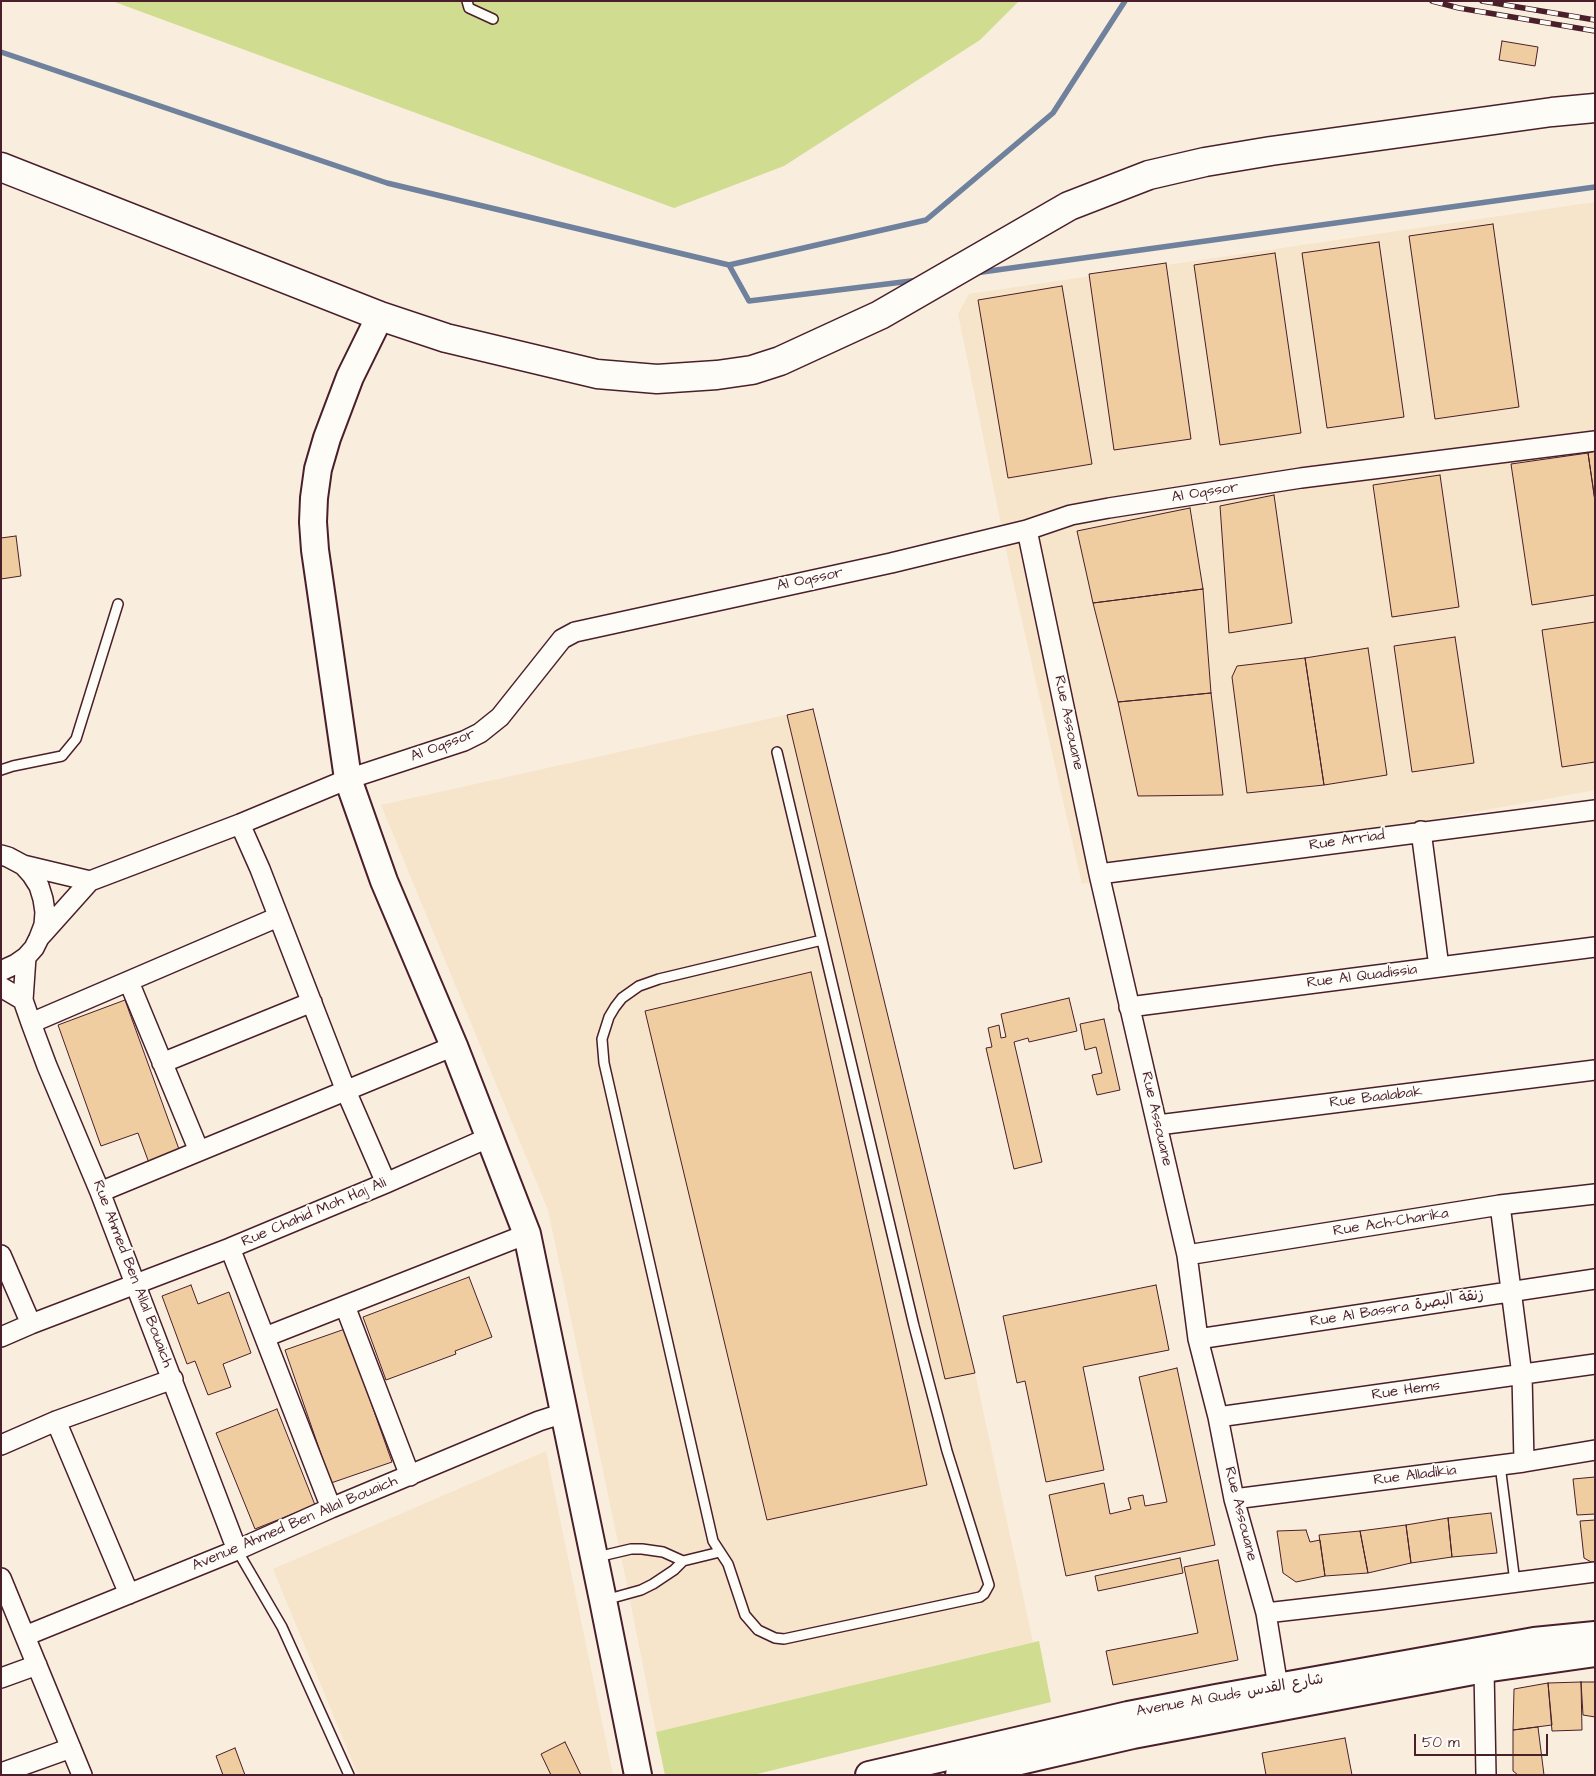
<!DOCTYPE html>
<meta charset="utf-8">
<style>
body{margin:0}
#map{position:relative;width:1596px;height:1776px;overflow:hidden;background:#f9eedd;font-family:"Architects Daughter",sans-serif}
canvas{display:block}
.frame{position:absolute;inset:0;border:2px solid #4a1f2b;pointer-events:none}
.scale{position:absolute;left:1414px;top:1734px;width:134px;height:22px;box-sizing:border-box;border:2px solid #4a1f2b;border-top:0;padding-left:6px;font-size:15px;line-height:18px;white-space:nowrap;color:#4a1f2b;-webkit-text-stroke:4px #fdfcf7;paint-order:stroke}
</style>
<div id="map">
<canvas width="1596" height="1776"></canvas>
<div class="frame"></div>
<div class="scale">50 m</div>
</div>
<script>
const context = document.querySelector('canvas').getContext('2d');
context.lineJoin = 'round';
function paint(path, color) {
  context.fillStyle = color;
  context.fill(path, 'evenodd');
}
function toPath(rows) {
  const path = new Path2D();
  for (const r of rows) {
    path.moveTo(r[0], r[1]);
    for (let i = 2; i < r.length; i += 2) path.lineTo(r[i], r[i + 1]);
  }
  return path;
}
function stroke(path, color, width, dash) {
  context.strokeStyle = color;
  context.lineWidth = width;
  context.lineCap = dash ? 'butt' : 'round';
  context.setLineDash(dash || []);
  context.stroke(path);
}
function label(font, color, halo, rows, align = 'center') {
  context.font = font + ' "Architects Daughter","Playpen Sans Arabic",sans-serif';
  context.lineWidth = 4;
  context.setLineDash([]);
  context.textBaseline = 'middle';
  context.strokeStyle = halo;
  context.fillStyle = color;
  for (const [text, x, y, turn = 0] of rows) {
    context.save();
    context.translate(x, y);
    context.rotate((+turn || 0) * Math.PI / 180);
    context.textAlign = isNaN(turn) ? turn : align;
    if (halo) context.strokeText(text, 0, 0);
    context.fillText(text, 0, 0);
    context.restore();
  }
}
paint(toPath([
 [1595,202,1595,790,1082,884,1009,564,958,314,969,294],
 [813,709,975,1373,1033,1642,656,1732,626,1580,548,1210,381,805],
 [546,1451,613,1775,358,1775,273,1569]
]), '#f6e4cb');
paint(toPath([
 [112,1,1019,1,980,40,784,166,674,208],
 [1039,1641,1051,1702,753,1775,665,1775,656,1732]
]), '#d0dc8f');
stroke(toPath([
 [1,52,387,183,729,265,749,301,919,280],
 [729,265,926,220,1053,113,1125,1],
 [975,273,1595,187]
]), '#6f819c', 5.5);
const building = toPath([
 [1502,41,1538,47,1535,66,1499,60,1502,41],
 [1493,224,1519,407,1435,419,1409,236,1493,224],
 [1379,242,1404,417,1327,428,1302,253,1379,242],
 [1275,253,1301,433,1220,445,1194,265,1275,253],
 [1166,263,1191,439,1114,450,1089,274,1166,263],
 [1062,286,1092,464,1008,478,978,300,1062,286],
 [1595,451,1595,501,1588,453,1595,451],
 [1588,453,1595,501,1595,595,1532,605,1511,464,1588,453],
 [1440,475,1459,607,1392,617,1373,485,1440,475],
 [1274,495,1292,623,1229,633,1220,506,1274,495],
 [1190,508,1203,589,1093,603,1077,531,1190,508],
 [16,536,21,576,1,579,1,538,16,536],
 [1203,589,1211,693,1118,702,1093,603,1203,589],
 [1595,622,1595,762,1562,767,1542,630,1595,622],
 [1455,637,1474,763,1412,772,1394,646,1455,637],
 [1368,648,1387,775,1324,785,1305,658,1368,648],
 [1305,658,1324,785,1247,793,1232,677,1237,666,1305,658],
 [1211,693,1223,795,1138,796,1118,702,1211,693],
 [813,709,975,1373,945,1379,787,715,813,709],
 [811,972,927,1485,767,1520,645,1011,811,972],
 [1069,998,1077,1031,1029,1042,1028,1038,1014,1042,1042,1162,1014,1169,986,1048,992,1047,988,1028,999,1025,1001,1038,1006,1037,1001,1014,1069,998],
 [125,1000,180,1152,149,1163,138,1133,101,1146,58,1025,125,1000],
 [1104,1019,1120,1090,1097,1095,1092,1075,1102,1073,1096,1047,1085,1050,1080,1024,1104,1019],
 [469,1277,492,1337,455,1351,456,1354,386,1380,363,1317,469,1277],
 [191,1285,198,1304,229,1292,251,1353,223,1364,231,1387,208,1395,195,1361,187,1364,162,1296,191,1285],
 [1156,1285,1169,1350,1083,1367,1104,1470,1046,1482,1025,1381,1017,1383,1003,1316,1156,1285],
 [345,1329,392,1462,331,1483,285,1350,345,1329],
 [1177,1368,1215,1545,1066,1576,1049,1495,1104,1483,1110,1514,1131,1509,1128,1498,1143,1495,1145,1506,1167,1502,1139,1377,1177,1368],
 [277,1409,315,1505,255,1529,216,1433,277,1409],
 [1595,1477,1595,1514,1577,1515,1573,1479,1595,1477],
 [1491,1513,1497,1553,1452,1557,1448,1518,1491,1513],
 [1448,1518,1452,1557,1411,1563,1406,1525,1448,1518],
 [1595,1520,1595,1563,1593,1563,1584,1558,1580,1521,1595,1520],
 [1406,1525,1411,1563,1368,1573,1360,1531,1406,1525],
 [1306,1530,1310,1542,1320,1540,1325,1576,1296,1582,1283,1573,1277,1531,1306,1530],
 [1360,1531,1368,1573,1325,1576,1319,1535,1360,1531],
 [1180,1558,1183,1573,1098,1591,1095,1576,1180,1558],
 [1218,1560,1238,1660,1113,1685,1106,1651,1198,1633,1184,1567,1218,1560],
 [1581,1682,1595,1682,1595,1717,1583,1715,1581,1682],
 [1581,1682,1582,1730,1552,1731,1548,1683,1581,1682],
 [1548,1683,1552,1725,1513,1730,1514,1689,1548,1683],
 [1538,1727,1544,1775,1518,1775,1513,1771,1513,1730,1538,1727],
 [1345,1738,1352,1775,1266,1775,1262,1753,1345,1738],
 [565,1742,581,1775,551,1775,541,1754,565,1742],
 [235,1748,245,1775,223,1775,216,1756,235,1748]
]);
paint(building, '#efcda0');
stroke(building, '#4a1f2b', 1);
const lane = toPath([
 [467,1,469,8,493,19],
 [777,752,914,1326,947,1451,989,1585,984,1594,980,1597,784,1639,775,1638,758,1630,745,1615,728,1564,713,1541,604,1063,602,1039,609,1017,615,1007,622,998,639,986,659,979,822,940],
 [1,770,13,766,62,756,76,739,118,604],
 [1500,1465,1515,1582],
 [237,1550,282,1627,349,1775],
 [597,1557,631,1549,642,1549,663,1552,683,1561],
 [605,1600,641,1590,653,1584,674,1570,683,1561,720,1552]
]);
const street = toPath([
 [1027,530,1099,874,1187,1255,1198,1339,1218,1417,1234,1499,1266,1613,1280,1699],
 [240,824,260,869,346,1091,386,1183],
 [1421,831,1439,967],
 [1,855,8,857,23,865,32,875,39,886,43,899,45,912,44,925,39,938,34,948,26,957,16,964,1,971],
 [23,865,90,881],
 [1099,874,1595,810],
 [39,938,90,881,240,824,348,779,464,741,480,733,500,717,562,639,575,632,891,563,1027,530,1071,515,1109,508,1301,478,1595,441],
 [26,957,23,1000,31,1023,47,1066,100,1192,237,1550],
 [129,982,199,1151],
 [1,987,23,1000],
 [1129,1007,1595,947],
 [31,1023,278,917],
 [162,1063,312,1002],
 [1158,1125,1595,1070],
 [100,1192,454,1046],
 [1500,1205,1522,1375,1524,1462],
 [230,1248,331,1508],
 [1,1255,31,1324],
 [1187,1255,1500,1205,1595,1194],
 [345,1306,410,1476],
 [1,1337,31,1324,230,1248,386,1183,490,1137],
 [265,1337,527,1234],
 [1198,1339,1595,1279],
 [1218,1417,1595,1364],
 [56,1421,129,1594],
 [1,1445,56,1421,173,1379],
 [1234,1499,1524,1462,1595,1450],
 [1,1578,82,1775],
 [1266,1613,1379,1600,1595,1572],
 [25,1636,237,1550,331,1508,539,1421,564,1413],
 [1484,1669,1486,1775],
 [1,1678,37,1665],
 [1,1773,71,1748]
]);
const secondary = toPath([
 [380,316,350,377,327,438,318,469,314,498,313,522,315,550,348,779,384,881,454,1046,527,1234,603,1600,638,1775],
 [869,1775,1128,1715,1216,1698,1534,1641,1595,1635],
 [959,1775,1133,1735,1484,1669,1595,1653]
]);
const primary = toPath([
 [1,167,380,316,446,338,597,374,657,379,717,375,752,370,780,361,880,315,1069,206,1149,175,1205,162,1271,151,1552,112,1595,108]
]);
stroke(lane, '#4a1f2b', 12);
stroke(street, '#4a1f2b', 22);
stroke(secondary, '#4a1f2b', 30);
stroke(primary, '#4a1f2b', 31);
stroke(lane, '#fdfcf7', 9);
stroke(street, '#fdfcf7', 19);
stroke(secondary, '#fdfcf7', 26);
stroke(primary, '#fdfcf7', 28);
const rail = toPath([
 [1432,1,1459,8,1595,31],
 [1482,1,1595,20]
]);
stroke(rail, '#4a1f2b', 5.5);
stroke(rail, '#fdfcf7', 4, [11]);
label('15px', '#4a1f2b', '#fdfcf7', [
 ["Al Oqssor",1205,493,-9],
 ["Al Oqssor",810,580,-12],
 ["Rue Assouane",1068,723,78],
 ["Al Oqssor",443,746,-21],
 ["Rue Arriad",1347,841,-8],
 ["Rue Al Quadissia",1362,977,-7],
 ["Rue Baalabak",1376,1098,-7],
 ["Rue Assouane",1156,1119,77],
 ["Rue Chahid Moh Haj Ali",314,1213,-23],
 ["Rue Ach–Charika",1391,1223,-9],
 ["Rue Ahmed Ben Allal Bouaich",132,1274,69],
 ["Rue Al Bassra زنقة البصرة",1397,1309,-9],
 ["Rue Hems",1406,1391,-8],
 ["Rue Alladikia",1415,1476,-7],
 ["Rue Assouane",1240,1514,76],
 ["Avenue Ahmed Ben Allal Bouaich",295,1524,-23],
 ["Avenue Al Quds شارع القدس",1230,1696,-10]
]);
</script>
